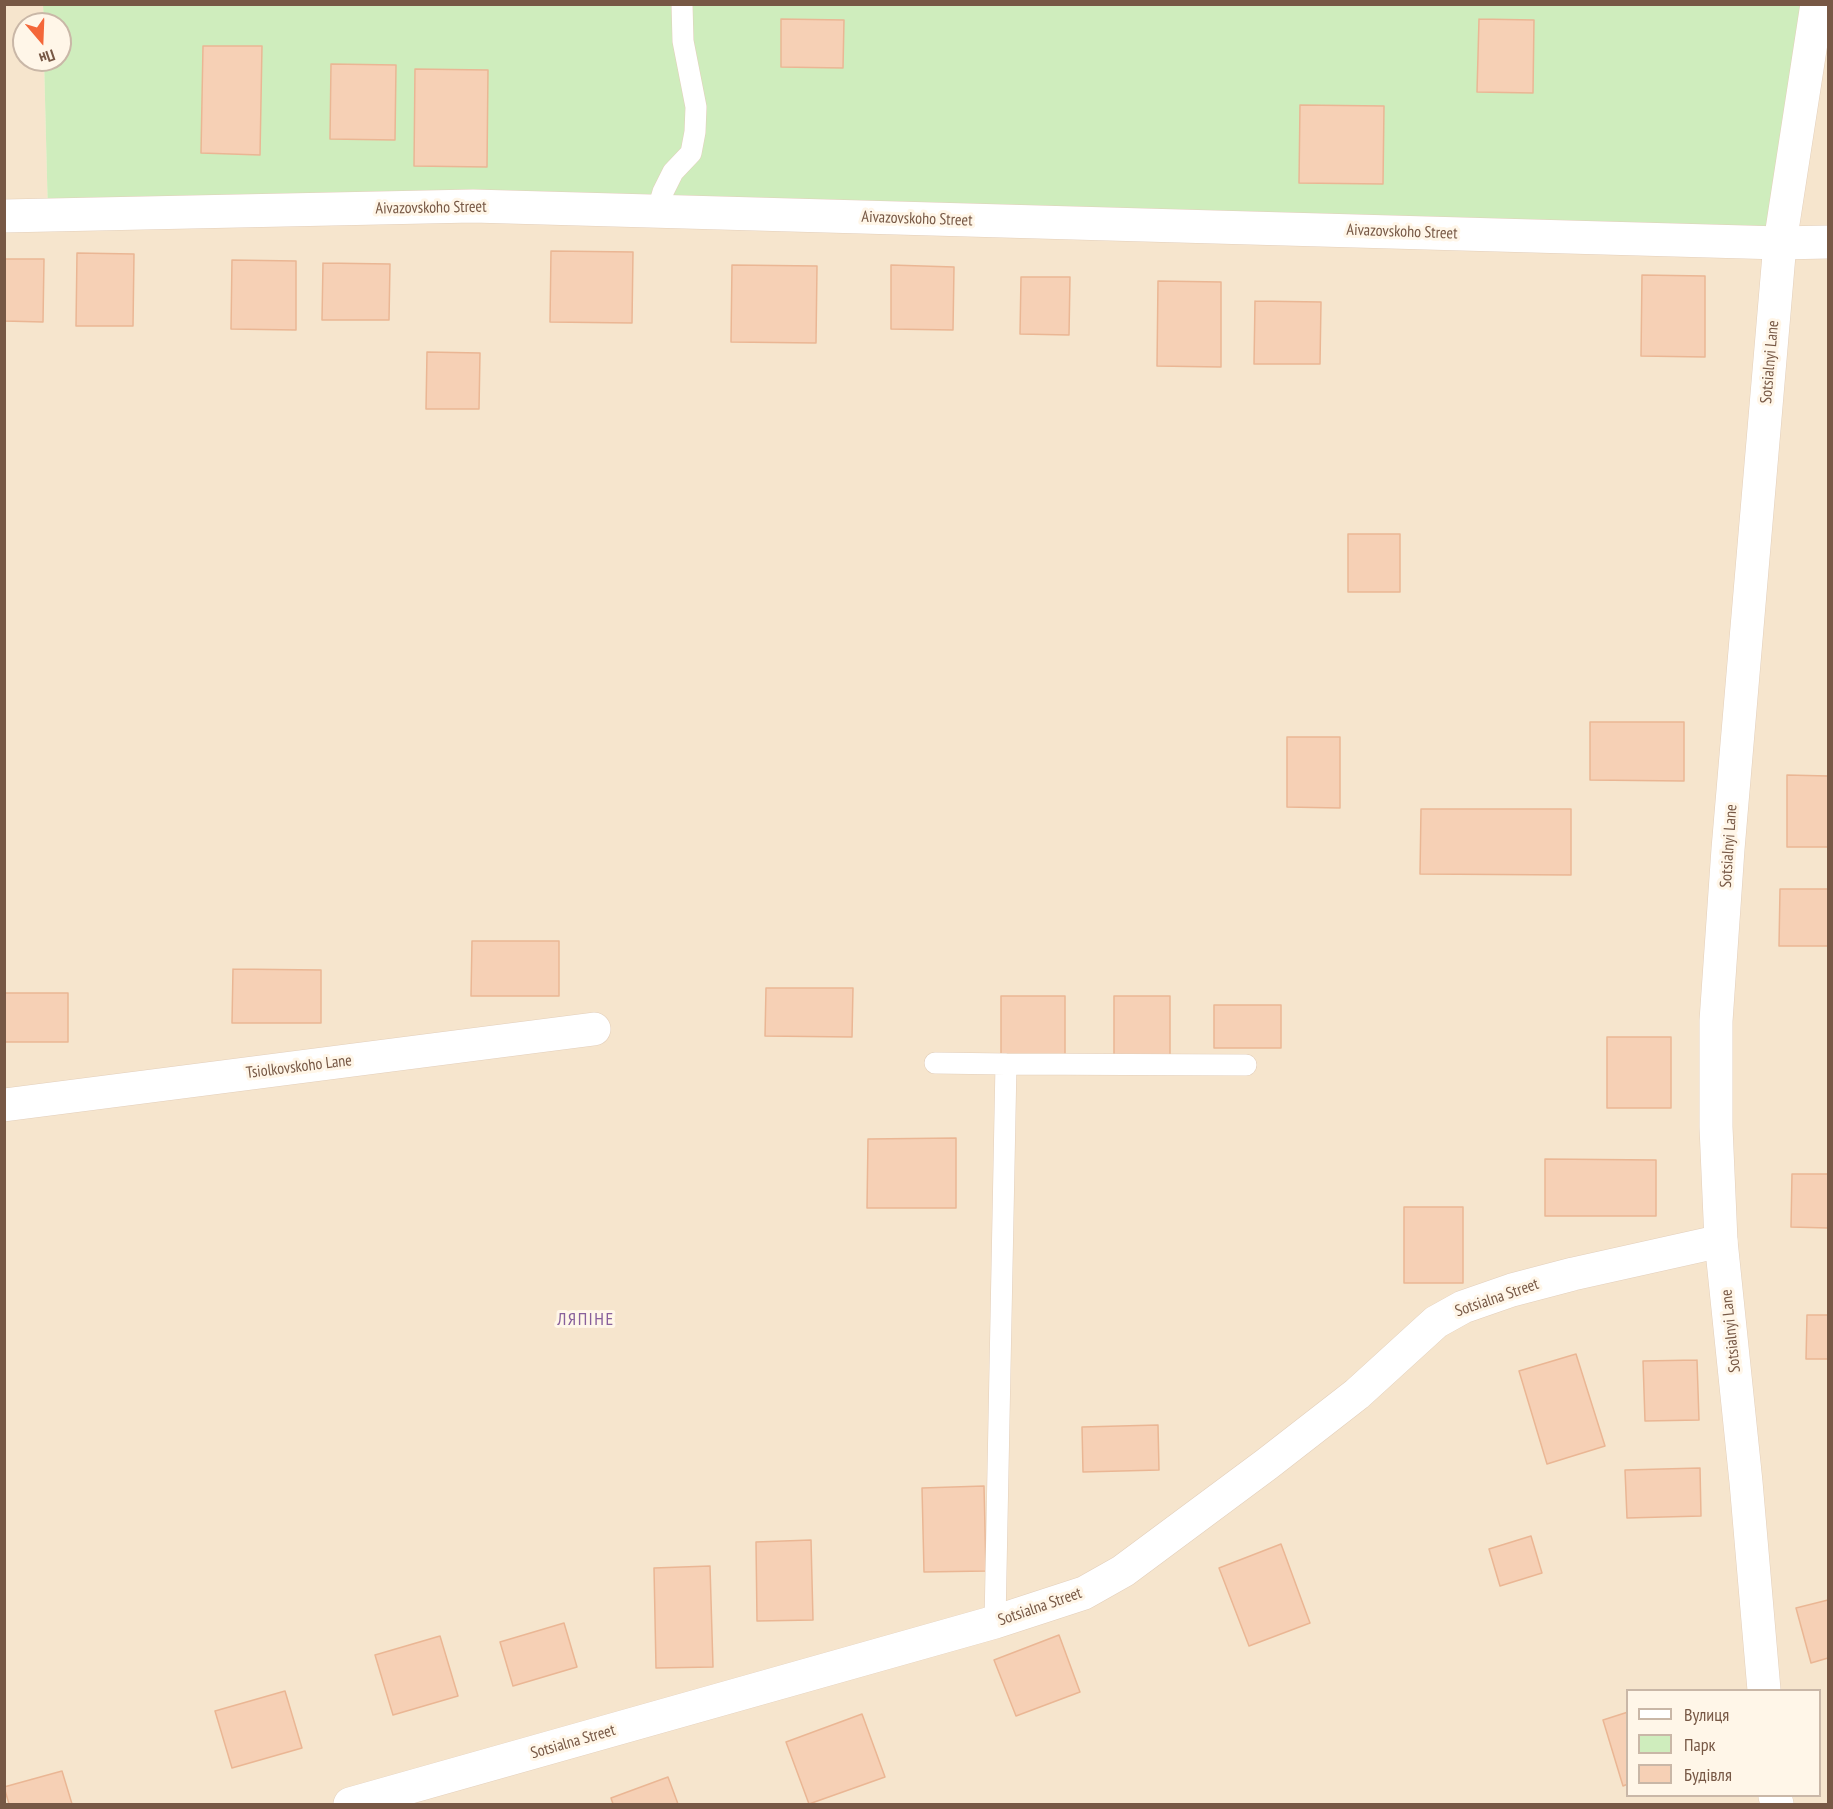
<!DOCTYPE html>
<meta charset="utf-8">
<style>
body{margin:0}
#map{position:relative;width:1833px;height:1809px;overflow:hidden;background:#fef3e0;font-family:"PT Sans Narrow",sans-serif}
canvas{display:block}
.frame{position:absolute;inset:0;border:6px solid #775845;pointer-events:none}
.legend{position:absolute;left:1626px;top:1689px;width:195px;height:108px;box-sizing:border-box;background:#fff6e8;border:2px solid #c9b7a7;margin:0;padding:8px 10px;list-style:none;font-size:18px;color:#775845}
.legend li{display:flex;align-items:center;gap:12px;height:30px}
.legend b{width:30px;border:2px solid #c9b7a7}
.north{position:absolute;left:12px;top:12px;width:60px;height:60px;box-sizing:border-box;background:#fff6e8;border:2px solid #c9b7a7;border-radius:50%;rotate:161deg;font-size:16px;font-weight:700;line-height:24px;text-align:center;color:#775845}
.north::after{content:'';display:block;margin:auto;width:21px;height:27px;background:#f46739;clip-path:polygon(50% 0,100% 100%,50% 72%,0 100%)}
</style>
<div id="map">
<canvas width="1833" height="1809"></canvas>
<div class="frame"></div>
<ul class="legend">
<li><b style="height:8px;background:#fff"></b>Вулиця</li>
<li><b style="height:16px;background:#cfedbd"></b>Парк</li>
<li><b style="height:16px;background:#f6d0b5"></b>Будівля</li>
</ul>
<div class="north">Пн</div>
</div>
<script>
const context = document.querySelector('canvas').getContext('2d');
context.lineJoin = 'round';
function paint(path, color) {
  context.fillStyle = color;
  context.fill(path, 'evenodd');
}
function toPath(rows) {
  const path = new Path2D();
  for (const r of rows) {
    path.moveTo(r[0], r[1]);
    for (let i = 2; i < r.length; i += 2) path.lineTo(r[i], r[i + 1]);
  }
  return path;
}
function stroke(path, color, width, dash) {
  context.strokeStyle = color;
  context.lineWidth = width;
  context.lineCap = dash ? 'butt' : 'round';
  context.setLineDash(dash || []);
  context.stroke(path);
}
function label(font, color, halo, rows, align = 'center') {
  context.font = font + ' "PT Sans Narrow",sans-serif';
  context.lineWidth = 6;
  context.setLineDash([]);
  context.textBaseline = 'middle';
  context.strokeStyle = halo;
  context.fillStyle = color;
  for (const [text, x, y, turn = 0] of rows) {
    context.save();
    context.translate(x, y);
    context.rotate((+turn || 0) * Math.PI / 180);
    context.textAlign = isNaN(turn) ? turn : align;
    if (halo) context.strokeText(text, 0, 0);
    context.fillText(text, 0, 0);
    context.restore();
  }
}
paint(toPath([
 [5,5,43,5,44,24,24,24,24,60,44,60,48,216,1828,5,1828,1804,5,1804],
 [1628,1690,1820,1690,1820,1796,1628,1796]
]), '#f6e5cd');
paint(toPath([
 [43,5,1817,5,1780,243,656,212,48,216,44,60,60,60,60,24,44,24]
]), '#cfedbd');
const building = toPath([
 [781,19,844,20,843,68,781,67,781,19],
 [1479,19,1534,20,1533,93,1477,92,1479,19],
 [203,46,262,46,260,155,201,153,203,46],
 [331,64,396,65,395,140,330,139,331,64],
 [415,69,488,70,487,167,414,166,415,69],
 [1300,105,1384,106,1383,184,1299,183,1300,105],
 [551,251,633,252,632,323,550,322,551,251],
 [77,253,134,254,133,326,76,326,77,253],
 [4,259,44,259,43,322,4,321,4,259],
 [232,260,296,261,296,330,231,329,232,260],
 [323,263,390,264,389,320,322,320,323,263],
 [732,265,817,266,816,343,731,342,732,265],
 [891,265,954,267,953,330,891,329,891,265],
 [1642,275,1705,276,1705,357,1641,356,1642,275],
 [1021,277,1070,277,1069,335,1020,334,1021,277],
 [1158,281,1221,282,1221,367,1157,366,1158,281],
 [1255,301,1321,302,1320,364,1254,364,1255,301],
 [427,352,480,353,479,409,426,409,427,352],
 [1348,534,1400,534,1400,592,1348,592,1348,534],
 [1590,722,1684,722,1684,781,1590,780,1590,722],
 [1287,737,1340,737,1340,808,1287,807,1287,737],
 [1787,775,1828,776,1828,847,1787,847,1787,775],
 [1421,809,1571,809,1571,875,1420,874,1421,809],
 [1780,889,1828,889,1828,946,1779,946,1780,889],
 [472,941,559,941,559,996,471,996,472,941],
 [233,969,321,970,321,1023,232,1023,233,969],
 [766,988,853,988,852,1037,765,1036,766,988],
 [4,993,68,993,68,1042,4,1042,4,993],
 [1001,996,1065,996,1065,1056,1001,1056,1001,996],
 [1114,996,1170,996,1170,1057,1114,1057,1114,996],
 [1214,1005,1281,1005,1281,1048,1214,1048,1214,1005],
 [1607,1037,1671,1037,1671,1108,1607,1108,1607,1037],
 [956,1138,956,1208,867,1208,868,1139,956,1138],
 [1545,1159,1656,1160,1656,1216,1545,1216,1545,1159],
 [1792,1174,1828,1174,1828,1228,1791,1227,1792,1174],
 [1404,1207,1463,1207,1463,1283,1404,1283,1404,1207],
 [1807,1315,1828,1315,1828,1359,1806,1359,1807,1315],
 [1576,1354,1605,1446,1547,1464,1519,1371,1576,1354],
 [1697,1360,1699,1420,1645,1421,1643,1361,1697,1360],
 [1158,1425,1159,1470,1083,1472,1082,1427,1158,1425],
 [1700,1468,1701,1516,1627,1518,1625,1470,1700,1468],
 [984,1486,986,1571,924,1572,922,1488,984,1486],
 [1531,1536,1542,1573,1500,1586,1489,1549,1531,1536],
 [811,1540,813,1620,757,1621,756,1542,811,1540],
 [1281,1544,1310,1623,1249,1646,1219,1568,1281,1544],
 [710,1566,713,1667,656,1668,654,1568,710,1566],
 [1828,1600,1828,1658,1811,1663,1796,1608,1828,1600],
 [564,1623,577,1667,513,1686,500,1642,564,1623],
 [1059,1635,1080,1692,1016,1716,994,1660,1059,1635],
 [440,1636,458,1696,393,1715,375,1655,440,1636],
 [285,1691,302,1748,232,1768,215,1711,285,1691],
 [1628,1712,1628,1784,1623,1786,1603,1720,1628,1712],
 [862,1714,885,1777,809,1804,786,1742,862,1714],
 [62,1771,72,1804,9,1804,4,1787,62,1771],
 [668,1777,678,1804,613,1804,611,1798,668,1777]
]);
paint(building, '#f6d0b5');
stroke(building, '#eab694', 1.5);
const service = toPath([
 [657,212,663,192,673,172,691,153,695,132,696,107,683,41,682,4],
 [935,1063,1006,1064,995,1622],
 [1006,1064,1246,1065]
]);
const minor = toPath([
 [4,216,473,206,1780,243,1828,242],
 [4,1105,594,1029],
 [350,1804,995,1622,1084,1593,1123,1571,1267,1464,1357,1394,1436,1322,1463,1307,1512,1290,1573,1274,1721,1241]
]);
const tertiary = toPath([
 [1764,1690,1746,1482,1721,1241,1716,1127,1716,1021,1728,849,1780,243,1817,4],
 [1775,1796,1777,1804]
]);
stroke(service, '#e3cfbb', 22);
stroke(minor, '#e3cfbb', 34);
stroke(tertiary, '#e3cfbb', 34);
stroke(service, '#fff', 21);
stroke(minor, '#fff', 33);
stroke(tertiary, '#fff', 33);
label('16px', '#775845', '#fff6e8', [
 ["Aivazovskoho Street",431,208,-1],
 ["Aivazovskoho Street",917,219,2],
 ["Aivazovskoho Street",1402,232,2],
 ["Sotsialnyi Lane",1770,362,-85],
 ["Sotsialnyi Lane",1729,846,-86],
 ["Tsiolkovskoho Lane",299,1067,-7],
 ["Sotsialna Street",1497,1298,-19],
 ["Sotsialnyi Lane",1731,1331,-96],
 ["Sotsialna Street",1040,1607,-19],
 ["Sotsialna Street",573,1742,-16]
]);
context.letterSpacing = '1.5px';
label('18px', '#88609b', '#fff6e8', [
 ["ЛЯПІНЕ",586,1320]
]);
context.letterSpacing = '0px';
</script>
